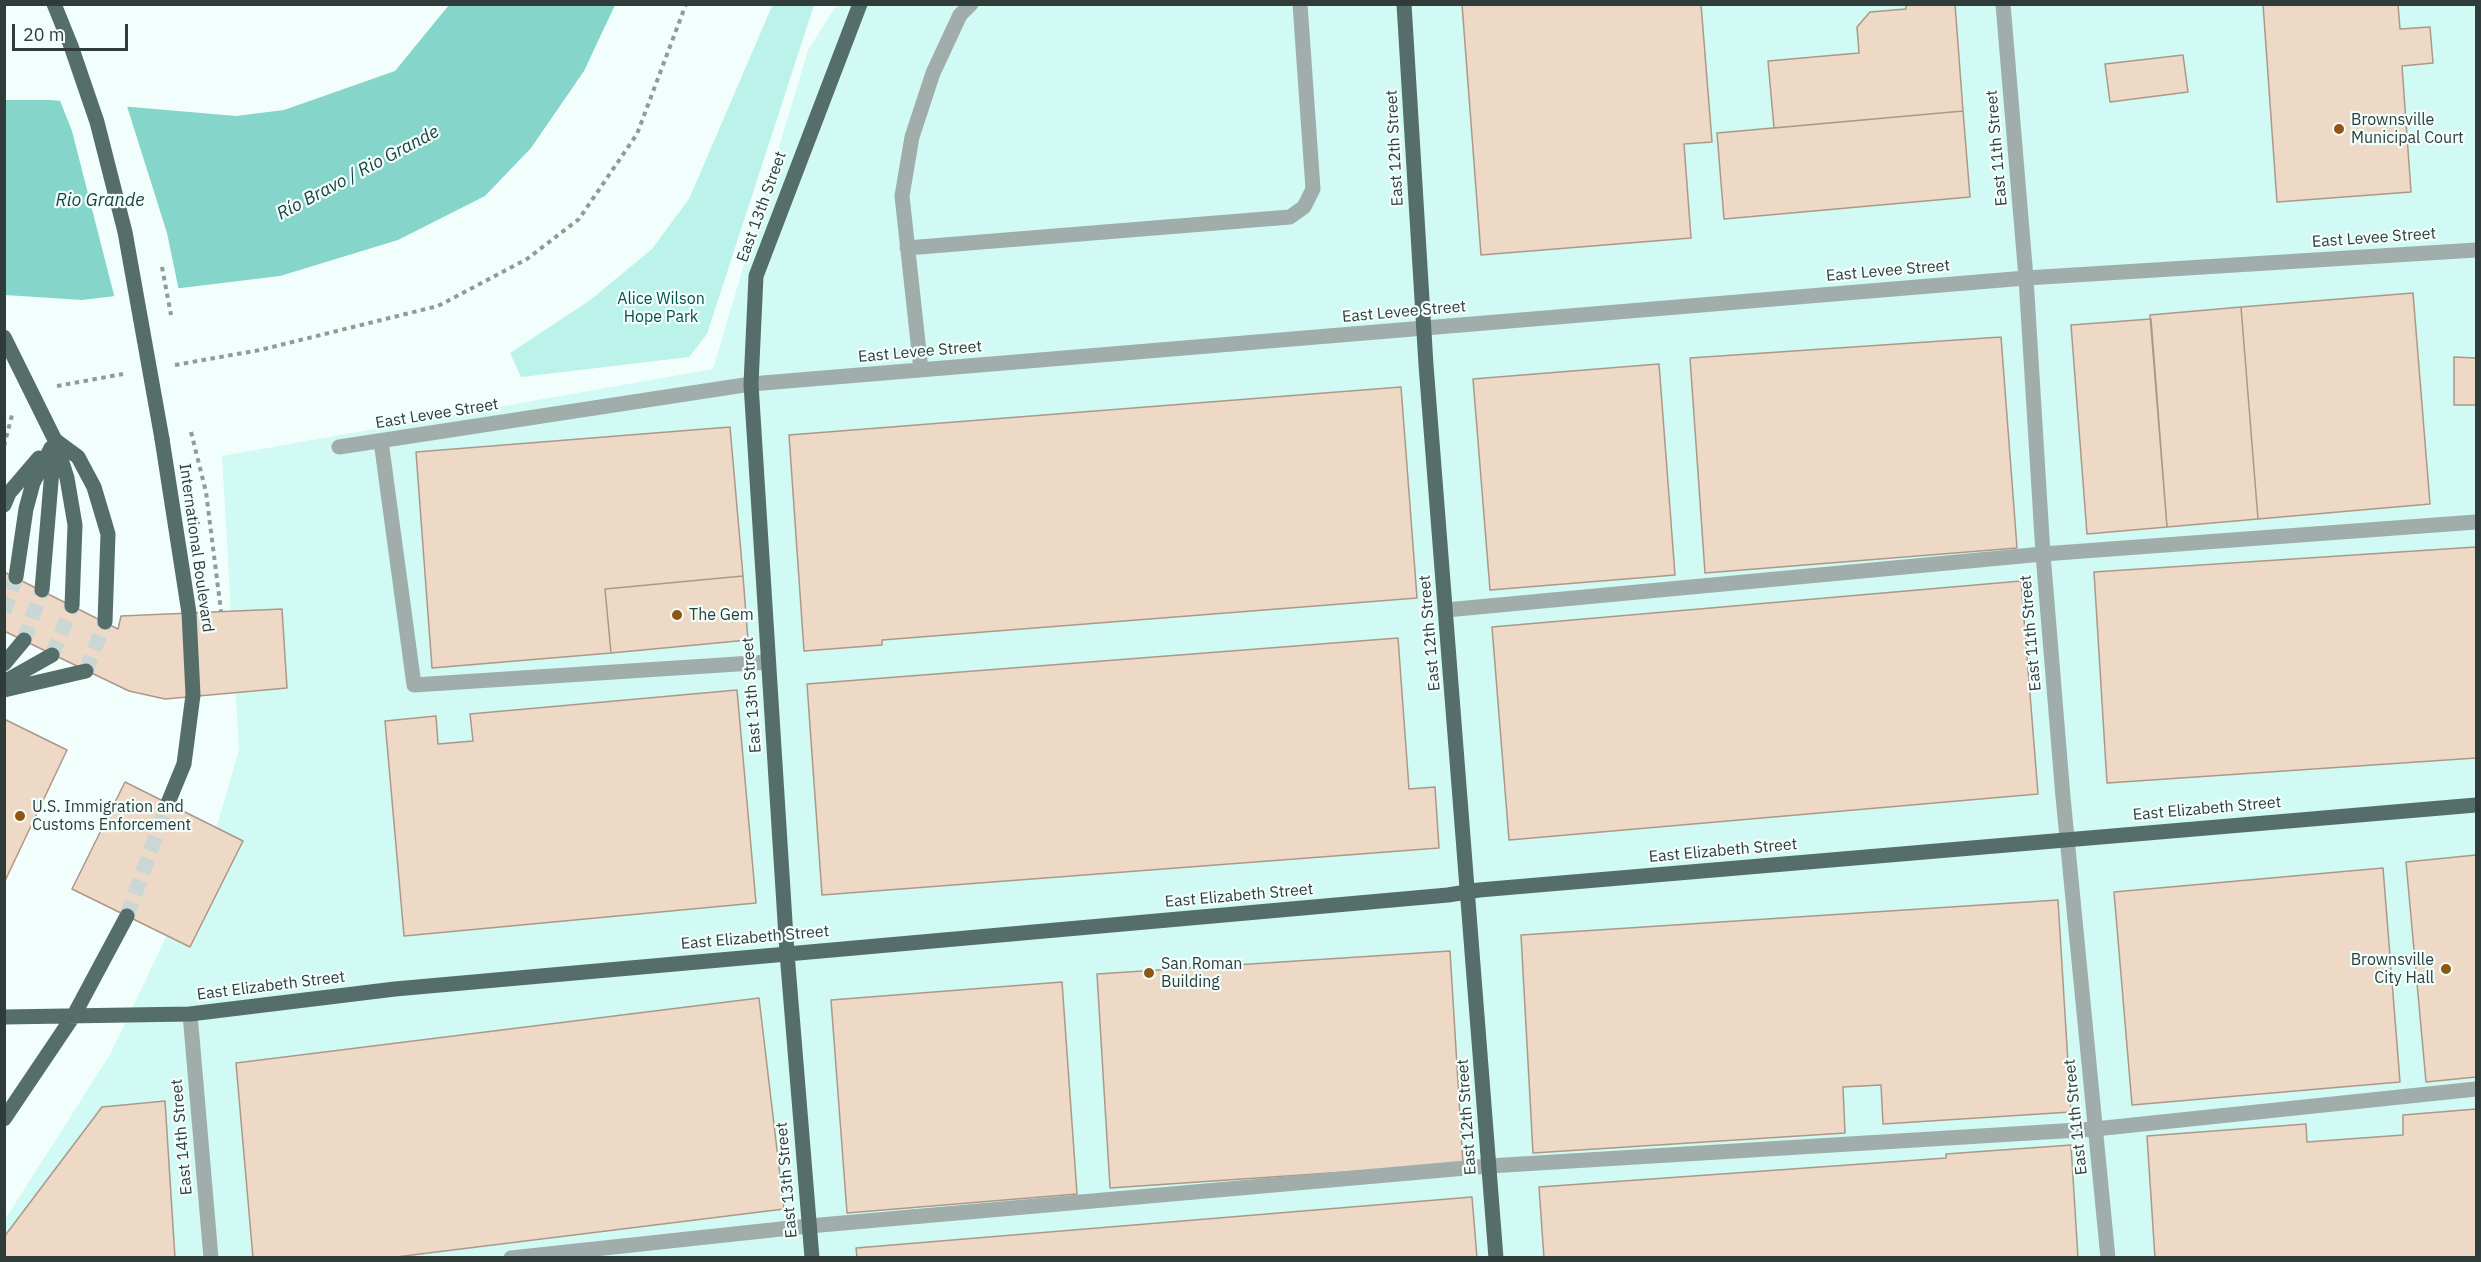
<!DOCTYPE html>
<meta charset="utf-8">
<style>
body{margin:0}
#map{position:relative;width:2481px;height:1262px;overflow:hidden;background:#f1fefb;font-family:"IBM Plex Sans",sans-serif}
canvas{display:block}
.frame{position:absolute;inset:0;border:6px solid #303c3a;pointer-events:none}
.scale{position:absolute;left:12px;top:24px;width:116px;height:27px;box-sizing:border-box;border:3px solid #303c3a;border-top:0;padding-left:8px;font-size:18px;line-height:21px;white-space:nowrap;color:#303c3a;-webkit-text-stroke:4px #f1fefb;paint-order:stroke}
</style>
<div id="map">
<canvas width="2481" height="1262"></canvas>
<div class="frame"></div>
<div class="scale">20 m</div>
</div>
<script>
const context = document.querySelector('canvas').getContext('2d');
context.lineJoin = 'round';
function paint(path, color) {
  context.fillStyle = color;
  context.fill(path, 'evenodd');
}
function toPath(rows) {
  const path = new Path2D();
  for (const r of rows) {
    path.moveTo(r[0], r[1]);
    for (let i = 2; i < r.length; i += 2) path.lineTo(r[i], r[i + 1]);
  }
  return path;
}
function stroke(path, color, width, dash) {
  context.strokeStyle = color;
  context.lineWidth = width;
  context.lineCap = dash ? 'butt' : 'round';
  context.setLineDash(dash || []);
  context.stroke(path);
}
function label(font, color, halo, rows, align = 'center') {
  context.font = font + ' "IBM Plex Sans",sans-serif';
  context.lineWidth = 4.5;
  context.setLineDash([]);
  context.textBaseline = 'middle';
  context.strokeStyle = halo;
  context.fillStyle = color;
  for (const [text, x, y, turn = 0] of rows) {
    context.save();
    context.translate(x, y);
    context.rotate((+turn || 0) * Math.PI / 180);
    context.textAlign = isNaN(turn) ? turn : align;
    if (halo) context.strokeText(text, 0, 0);
    context.fillText(text, 0, 0);
    context.restore();
  }
}
paint(toPath([
 [837,5,2476,5,2476,1257,5,1258,4,1221,111,1053,214,836,239,750,222,456,713,369,808,50]
]), '#d0faf3');
paint(toPath([
 [773,4,814,5,707,334,689,357,521,377,510,353,589,301,652,249,689,199]
]), '#bbf2ea');
paint(toPath([
 [449,5,615,5,584,71,531,148,485,196,398,240,280,276,82,300,5,295,4,100,50,100,236,116,284,110,395,71]
]), '#85d5ca');
paint(toPath([
 [59,98,126,103,167,233,179,291,115,299,72,131]
]), '#f1fefb');
const building = toPath([
 [1462,4,1701,4,1712,142,1684,144,1691,238,1481,255,1462,4],
 [1906,4,1955,4,1963,111,1774,128,1768,61,1859,53,1857,27,1870,12,1906,9,1906,4],
 [2263,4,2398,4,2400,29,2430,27,2433,63,2402,66,2411,192,2277,202,2263,4],
 [2183,55,2188,92,2110,102,2105,64,2183,55],
 [1963,111,1970,197,1724,219,1717,133,1963,111],
 [2413,293,2430,504,2258,519,2241,307,2413,293],
 [2241,307,2258,519,2167,527,2150,315,2241,307],
 [2151,319,2167,527,2087,534,2071,325,2151,319],
 [2001,337,2017,548,1705,573,1690,358,2001,337],
 [2454,357,2476,358,2476,405,2454,405,2454,357],
 [1659,364,1675,575,1490,590,1473,379,1659,364],
 [1401,387,1417,598,882,640,882,645,804,651,789,435,1401,387],
 [730,427,743,576,605,589,611,653,432,668,416,452,730,427],
 [2476,547,2476,758,2107,783,2094,572,2476,547],
 [4,572,118,629,121,616,282,609,287,688,165,699,129,691,4,631,4,572],
 [743,576,748,640,611,653,605,589,743,576],
 [2021,581,2038,794,1509,840,1492,627,2021,581],
 [1398,638,1409,789,1435,787,1439,848,822,895,807,684,1398,638],
 [737,690,756,903,404,936,385,721,436,716,438,744,473,741,470,714,737,690],
 [4,719,67,750,4,883,4,719],
 [125,782,243,841,190,947,72,889,125,782],
 [2476,855,2476,1077,2426,1082,2406,862,2476,855],
 [2383,868,2400,1082,2132,1105,2114,892,2383,868],
 [2058,900,2071,1112,1883,1124,1881,1085,1843,1087,1845,1133,1533,1153,1521,935,2058,900],
 [1450,951,1463,1164,1110,1188,1097,974,1450,951],
 [1062,982,1077,1194,847,1213,831,1000,1062,982],
 [759,998,784,1209,388,1258,253,1258,236,1063,759,998],
 [165,1101,175,1258,4,1258,4,1237,102,1107,165,1101],
 [2476,1109,2476,1258,2155,1258,2147,1136,2306,1124,2307,1142,2403,1135,2403,1115,2476,1109],
 [2071,1145,2078,1258,1544,1258,1539,1187,1946,1158,1946,1154,2071,1145],
 [1472,1197,1477,1258,857,1258,856,1248,1472,1197]
]);
paint(building, '#eed9c7');
stroke(building, '#ac9887', 1.5);
stroke(toPath([
 [4,612,16,577],
 [24,640,42,590],
 [52,655,72,606],
 [86,671,105,622],
 [127,916,168,803]
]), '#cad7d4', 15, [15, 8]);
stroke(toPath([
 [175,365,260,350,438,306,527,259,579,219,637,134,686,4],
 [57,386,123,374]
]), '#8e9b98', 4, [4.5, 4.5]);
stroke(toPath([
 [2003,4,2026,278,2043,554,2063,797,2108,1258],
 [907,248,1290,217,1304,207,1313,189,1300,4],
 [921,370,902,196,912,137,933,73,960,15,971,4],
 [381,441,414,685,768,662],
 [339,447,751,384,2026,278,2476,250],
 [1446,610,2043,554,2476,522],
 [190,1014,211,1258],
 [511,1258,809,1226,1489,1166,2095,1129,2476,1089]
]), '#a0adab', 15);
stroke(toPath([
 [1404,4,1426,365,1496,1258],
 [162,439,189,613,193,695,184,764,168,803],
 [55,440,78,457,94,487,108,534,105,622],
 [55,440,67,478,75,525,72,606],
 [4,505,9,493,39,458],
 [16,577,26,509,33,483,51,448],
 [42,590,54,446],
 [4,664,24,640],
 [4,682,52,655],
 [4,690,86,671],
 [4,1017,190,1014,395,989,1448,895,1479,890,2476,805],
 [4,1119,74,1015,127,916],
 [812,1258,787,953,751,384,756,276,860,4]
]), '#566e6a', 15);
stroke(toPath([
 [162,267,171,315],
 [191,432,206,492,221,611],
 [4,446,12,415]
]), '#8e9b98', 4, [4.5, 4.5]);
stroke(toPath([
 [54,4,71,46,97,122,125,232,162,439],
 [4,337,55,440]
]), '#566e6a', 15);
for (const [x, y, r, color] of [
 [2339,129,6,"#8f5611"],
 [677,615,6,"#8f5611"],
 [20,816,6,"#8f5611"],
 [2446,969,6,"#8f5611"],
 [1149,973,6,"#8f5611"]
]) {
  const dot = new Path2D();
  dot.arc(x, y, r, 0, 2 * Math.PI);
  context.fillStyle = color;
  context.fill(dot);
  stroke(dot, '#f1fefb', 2);
}
label('16px', '#303c3a', '#f1fefb', [
 ["Brownsville",2351,120],
 ["Municipal Court",2351,138],
 ["The Gem",689,615],
 ["U.S. Immigration and",32,807],
 ["Customs Enforcement",32,825],
 ["Brownsville",2434,960,"right"],
 ["City Hall",2434,978,"right"],
 ["San Roman",1161,964],
 ["Building",1161,982]
], 'left');
label('16px', '#303c3a', '#f1fefb', [
 ["East 12th Street",1395,148,-93],
 ["East 11th Street",1997,148,-95],
 ["East 13th Street",762,207,-70],
 ["East Levee Street",2374,238,-4],
 ["East Levee Street",1888,271,-5],
 ["East Levee Street",1404,312,-5],
 ["East Levee Street",920,352,-5],
 ["East Levee Street",437,414,-9],
 ["International Boulevard",196,548,82],
 ["East 12th Street",1430,633,-95],
 ["East 11th Street",2031,633,-95],
 ["East 13th Street",752,695,-94],
 ["East Elizabeth Street",2207,809,-5],
 ["East Elizabeth Street",1723,851,-5],
 ["East Elizabeth Street",1239,896,-5],
 ["East Elizabeth Street",755,938,-5],
 ["East Elizabeth Street",271,986,-7],
 ["East 12th Street",1467,1117,-94],
 ["East 11th Street",2076,1117,-96],
 ["East 14th Street",182,1137,-95],
 ["East 13th Street",787,1180,-95]
]);
label('16px', '#075049', '#f1fefb', [
 ["Alice Wilson",661,299],
 ["Hope Park",661,317]
]);
label('italic 18px', '#193f3b', '#f1fefb', [
 ["Río Bravo / Rio Grande",358,173,-28],
 ["Rio Grande",100,201]
]);
</script>
